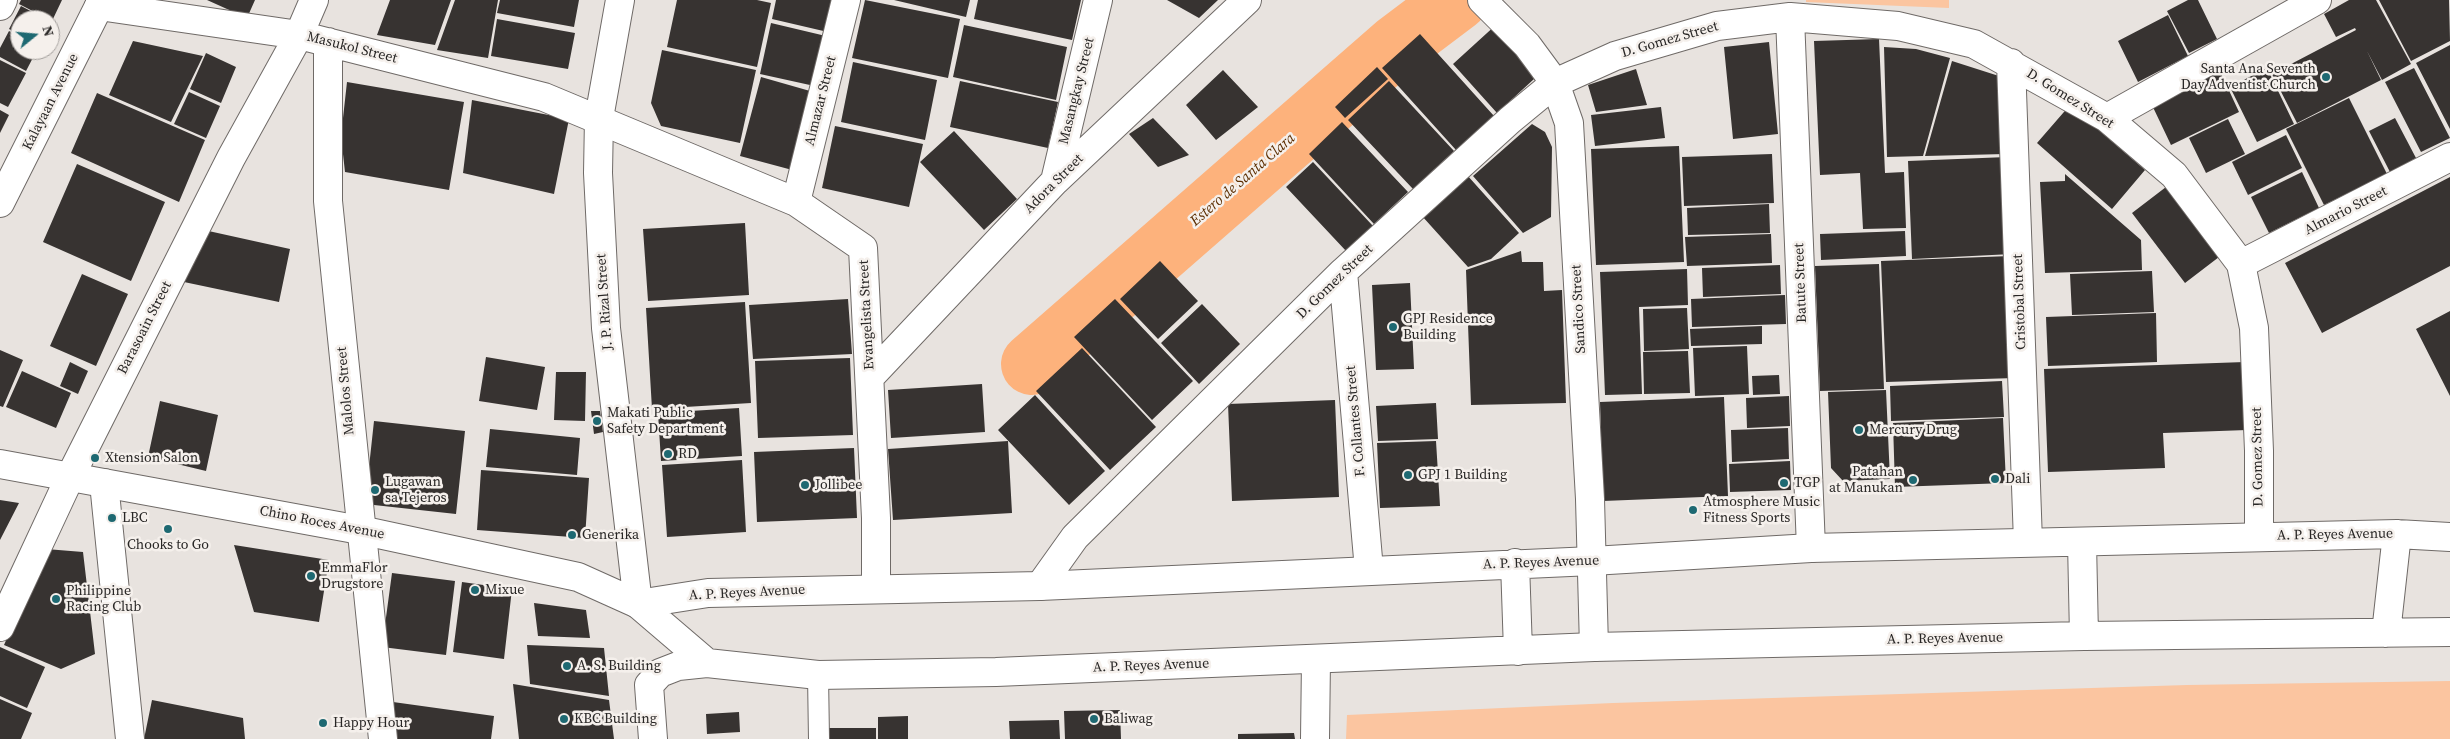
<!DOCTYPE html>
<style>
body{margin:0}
#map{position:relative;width:2450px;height:739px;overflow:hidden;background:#e8e3df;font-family:"Source Serif 4",serif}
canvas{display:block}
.north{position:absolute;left:10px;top:10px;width:50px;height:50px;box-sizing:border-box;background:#f5f0ec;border:1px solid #a39f9c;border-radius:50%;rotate:73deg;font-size:14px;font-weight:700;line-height:20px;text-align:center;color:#282625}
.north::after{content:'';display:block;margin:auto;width:18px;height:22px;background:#1e6972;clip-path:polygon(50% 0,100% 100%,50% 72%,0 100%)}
</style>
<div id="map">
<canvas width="2450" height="739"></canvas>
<div class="north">N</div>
</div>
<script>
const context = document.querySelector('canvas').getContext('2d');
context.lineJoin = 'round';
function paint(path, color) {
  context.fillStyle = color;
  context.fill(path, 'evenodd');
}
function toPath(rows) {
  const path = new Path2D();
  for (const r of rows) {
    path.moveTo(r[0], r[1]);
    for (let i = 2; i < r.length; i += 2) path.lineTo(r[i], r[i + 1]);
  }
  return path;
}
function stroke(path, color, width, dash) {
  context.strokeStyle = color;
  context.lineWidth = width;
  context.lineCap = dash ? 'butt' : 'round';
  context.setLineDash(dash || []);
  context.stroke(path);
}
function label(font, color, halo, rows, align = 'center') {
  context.font = font + ' "Source Serif 4",serif';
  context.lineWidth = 5;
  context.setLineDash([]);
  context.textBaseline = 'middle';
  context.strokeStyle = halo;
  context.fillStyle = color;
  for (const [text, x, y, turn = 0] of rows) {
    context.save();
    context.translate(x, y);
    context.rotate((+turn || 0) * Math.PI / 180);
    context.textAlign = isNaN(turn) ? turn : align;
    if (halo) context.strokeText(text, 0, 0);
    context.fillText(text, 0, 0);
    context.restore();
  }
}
paint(toPath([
 [1806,0,1949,0,1949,8,1806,2],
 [2450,681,2450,739,1346,739,1347,715,1613,703,2187,685]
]), '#fbc5a0');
stroke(toPath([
 [1032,364,1396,46,1457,0]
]), '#fdb27c', 62);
paint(toPath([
 [21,0,62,0,52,21,19,4],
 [207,0,255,0,247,18],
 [390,0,451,0,435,45,377,35],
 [455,0,498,0,488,58,437,50],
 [500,0,579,0,574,27,497,13],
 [677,0,757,0,771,3,757,67,667,47],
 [776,0,839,0,832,33,772,19],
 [865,0,960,19,948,78,852,58],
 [894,0,970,0,966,17],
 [978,0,1081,0,1072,40,974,19],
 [1167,0,1218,0,1199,18],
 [2188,0,2198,0,2217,39,2189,53,2167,11],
 [2349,0,2376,0,2411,64,2382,80,2367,51,2381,80,2297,123,2272,74,2356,30,2355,28,2336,37,2324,14],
 [2379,0,2449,0,2450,41,2411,61],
 [21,6,48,20,20,20,20,35,9,29],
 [2168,15,2188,56,2138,82,2118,41],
 [497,19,575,33,568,69,491,56],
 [771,23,830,37,819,87,760,74],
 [1498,23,1535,72,1534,79,1497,113,1453,64],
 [964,25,1067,47,1056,100,953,77],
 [9,31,20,37,20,50,37,50,26,71,0,57,0,48],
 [1420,34,1494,116,1456,150,1382,68],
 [1879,39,1885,173,1904,172,1906,228,1863,229,1860,173,1820,175,1814,41],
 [133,41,203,56,171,122,109,95],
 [1769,42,1778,134,1733,139,1724,47],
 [2450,45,2450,129,2416,63],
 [1884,47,1916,49,1950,58,1923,156,1887,157],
 [662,50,756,70,740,143,661,126,651,103],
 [206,53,236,67,221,103,190,89],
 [0,60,26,73,8,107,0,103],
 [1952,61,2002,77,2005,154,1925,156],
 [853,62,937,80,925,140,841,122],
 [1377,67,1388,79,1345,118,1335,107],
 [2267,68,2294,124,2257,142,2230,87],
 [2414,68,2450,138,2421,152,2385,82],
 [1636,69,1647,105,1596,112,1588,85],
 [2219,69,2239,112,2171,145,2151,103],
 [1223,70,1258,107,1216,140,1186,105],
 [761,77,817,93,796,171,740,156],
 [960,81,1058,102,1048,148,950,127],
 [1389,81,1454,151,1413,189,1348,120],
 [347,82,464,102,449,190,345,172,341,136],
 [189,92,220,106,206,138,174,124],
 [97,93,205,140,179,202,71,153],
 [2349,98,2387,174,2324,205,2286,129],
 [472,100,569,119,554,194,463,173],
 [2070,105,2145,170,2112,209,2037,143],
 [1661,107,1665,138,1595,146,1591,115],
 [0,110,9,115,0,133],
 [1153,118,1189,155,1158,167,1129,134],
 [2395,118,2416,158,2390,172,2369,131],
 [2228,119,2245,154,2206,173,2189,138],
 [1342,122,1408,192,1374,224,1309,154],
 [1532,124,1545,132,1552,147,1551,217,1523,233,1473,176],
 [835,126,923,144,909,207,822,188],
 [954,131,1017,199,984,230,920,162],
 [2286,135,2302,168,2248,195,2232,162],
 [1679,146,1684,262,1596,265,1591,149],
 [1772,154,1774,203,1684,206,1682,157],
 [2007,157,2012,254,1912,259,1908,161],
 [1313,162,1373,226,1347,252,1286,187],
 [77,164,165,202,131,281,43,242],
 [2302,172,2319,208,2269,233,2251,197],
 [2065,174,2141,240,2142,270,2045,273,2040,182,2065,181],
 [1467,175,1519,233,1491,259,1468,267,1422,216],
 [2450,177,2450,266,2322,333,2285,263],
 [2166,187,2219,257,2185,283,2132,213],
 [1769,204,1770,233,1688,235,1687,208],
 [745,223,749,295,648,301,643,229],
 [204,230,290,249,279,302,184,282],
 [1905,231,1906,256,1821,260,1820,234],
 [1771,234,1772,263,1687,266,1685,237],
 [1521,251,1522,262,1543,262,1544,291,1562,290,1566,403,1471,405,1466,270],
 [2010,256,2015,378,1886,382,1881,261],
 [1160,261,1198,301,1158,339,1120,299],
 [1879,264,1884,389,1820,391,1815,266],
 [1780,265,1781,294,1703,297,1702,268],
 [1687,269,1688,305,1639,307,1642,394,1605,395,1600,272],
 [2152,271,2154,312,2072,315,2070,274],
 [82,274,128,294,96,366,50,346],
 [1410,283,1414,369,1376,370,1372,285],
 [1785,295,1786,324,1692,327,1691,299],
 [848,299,852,354,753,359,749,305],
 [1115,299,1193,381,1152,420,1074,337],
 [745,302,751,403,652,409,646,308],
 [1202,304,1240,344,1199,384,1161,343],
 [1687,308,1689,349,1644,351,1643,309],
 [2450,311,2450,396,2416,329],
 [2156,313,2157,362,2048,366,2046,317],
 [1762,326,1762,344,1691,346,1690,329],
 [1747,346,1749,394,1695,396,1693,348],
 [1082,348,1156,427,1110,470,1036,391],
 [0,350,23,360,3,407,0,406],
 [1688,351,1690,393,1644,394,1643,352],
 [486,357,545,367,537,410,479,401],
 [850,358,853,435,758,438,755,361],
 [70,362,88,371,78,394,60,386],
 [2245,362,2247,430,2163,433,2165,468,2048,472,2044,369],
 [22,371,71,393,56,428,6,407],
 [556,372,586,372,585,421,554,420],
 [1779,375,1780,394,1753,395,1752,376],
 [2002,381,2004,417,1891,421,1890,386],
 [982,384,985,432,891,438,888,390],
 [1886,390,1890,479,1843,481,1831,468,1828,392],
 [1035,395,1105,471,1069,505,998,430],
 [1789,396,1790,426,1747,428,1746,398],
 [1724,397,1728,496,1603,501,1600,402],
 [1335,400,1339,497,1232,501,1228,404],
 [160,401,218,415,206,471,148,457],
 [1436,403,1438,439,1378,441,1376,406],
 [739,408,742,456,661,461,658,413],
 [591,411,600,411,603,432,594,434],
 [2003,418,2006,483,1895,487,1893,423],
 [374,421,465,431,456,514,365,504],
 [1788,428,1789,459,1732,462,1731,430],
 [490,429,580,438,577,475,486,467],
 [1008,441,1012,513,893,520,888,449],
 [1436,441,1440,506,1380,508,1377,443],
 [854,448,857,518,757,522,754,452],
 [742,460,746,532,667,537,662,465],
 [1790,461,1791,490,1730,492,1729,464],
 [481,470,589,478,585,538,477,530],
 [0,500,19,503,0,540],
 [234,545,329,560,319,622,254,612],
 [46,549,83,552,95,654,61,669,4,645],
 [392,573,455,581,446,655,382,647],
 [462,582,512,589,504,659,453,652],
 [534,603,586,610,590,638,538,636],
 [527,645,604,648,609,696,530,684],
 [0,647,45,667,27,708,0,696],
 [513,684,609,700,614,739,519,739],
 [0,699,32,713,21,739,0,739],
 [152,700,243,718,245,739,144,739],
 [393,702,494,716,491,739,397,739],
 [1120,710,1121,739,1065,739,1064,711],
 [739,712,740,732,707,734,706,714],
 [908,716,908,739,878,739,878,717],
 [1059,720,1060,739,1010,739,1009,721],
 [829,728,876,728,876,739,829,739],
 [1294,733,1295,739,1238,739,1238,734]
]), '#373331');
const service = toPath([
 [818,675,819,739]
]);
const minor = toPath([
 [1482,0,1527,45,1555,83,1569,123,1590,499,1594,647],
 [0,6,3,0],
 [99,6,299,35,544,97,796,202,863,248,876,518,876,588],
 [1790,17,1811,548],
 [328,42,328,201,383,739],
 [2011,63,2028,542],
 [2107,118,2317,0],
 [1055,181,1098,0],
 [796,202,846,0],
 [2241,264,2450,157],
 [1343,272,1369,570],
 [870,377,1055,181,1247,0],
 [104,483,130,739],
 [1040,586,1075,537,1343,272,1510,120,1555,83,1615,56,1717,26,1790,17,1898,26,1974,44,2107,118,2174,175,2241,264,2254,328,2259,451,2259,537],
 [0,627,70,477,231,158,299,35,314,0],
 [1315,739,1316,660]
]);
const tertiary = toPath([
 [2082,542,2084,636],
 [1515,563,1518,651],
 [638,604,707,663,818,675,996,672,1594,647,2084,636,2450,632],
 [638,604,708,593,1040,586,1592,561,1811,548,2397,534,2450,537],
 [2386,633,2397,534]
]);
const secondary = toPath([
 [620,0,599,118,598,173,606,328,638,604],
 [0,203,102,0],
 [0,464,360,530,578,577,638,604],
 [653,739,649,685,660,673,678,666,707,663]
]);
stroke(service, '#6f6a67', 22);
stroke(minor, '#6f6a67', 30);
stroke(tertiary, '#6f6a67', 30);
stroke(secondary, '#6f6a67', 30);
stroke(service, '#fff', 20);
stroke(minor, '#fff', 28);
stroke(tertiary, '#fff', 28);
stroke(secondary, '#fff', 28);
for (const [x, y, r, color] of [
 [2326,77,5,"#1e6972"],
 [1393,327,5,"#1e6972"],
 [597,421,5,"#1e6972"],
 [1859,430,5,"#1e6972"],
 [668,454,5,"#1e6972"],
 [95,458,5,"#1e6972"],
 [1408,475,5,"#1e6972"],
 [1995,479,5,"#1e6972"],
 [1913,480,5,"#1e6972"],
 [1784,483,5,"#1e6972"],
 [805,485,5,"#1e6972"],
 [375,490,5,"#1e6972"],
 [1693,510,5,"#1e6972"],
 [112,518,5,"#1e6972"],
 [168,529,5,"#1e6972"],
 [572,535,5,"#1e6972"],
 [311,576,5,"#1e6972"],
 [475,590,5,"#1e6972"],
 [56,599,5,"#1e6972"],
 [567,666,5,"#1e6972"],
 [564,719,5,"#1e6972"],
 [1094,719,5,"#1e6972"],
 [323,723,5,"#1e6972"]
]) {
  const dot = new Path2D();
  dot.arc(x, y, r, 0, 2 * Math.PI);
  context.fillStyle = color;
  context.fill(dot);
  stroke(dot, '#f5f0ec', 2);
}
label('14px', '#282625', '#f5f0ec', [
 ["D. Gomez Street",1670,40,-16],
 ["Masukol Street",352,48,14],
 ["Masangkay Street",1077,91,-76],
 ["D. Gomez Street",2070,99,32],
 ["Almazar Street",821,101,-76],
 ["Kalayaan Avenue",51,102,-63],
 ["Adora Street",1054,184,-45],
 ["Almario Street",2346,211,-27],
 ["D. Gomez Street",1335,282,-44],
 ["Batute Street",1801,283,-92],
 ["J. P. Rizal Street",605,302,-94],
 ["Cristobal Street",2020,302,-92],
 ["Sandico Street",1579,309,-93],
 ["Evangelista Street",867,315,-93],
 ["Barasoain Street",145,328,-63],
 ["Malolos Street",346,391,-95],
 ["F. Collantes Street",1356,421,-95],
 ["D. Gomez Street",2258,457,-91],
 ["Chino Roces Avenue",322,523,11],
 ["A. P. Reyes Avenue",2335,535,-1],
 ["A. P. Reyes Avenue",1541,563,-2],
 ["A. P. Reyes Avenue",747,593,-3],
 ["A. P. Reyes Avenue",1945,639,-1],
 ["A. P. Reyes Avenue",1151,666,-2]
]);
label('14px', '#282625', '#f5f0ec', [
 ["Santa Ana Seventh",2316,69,"right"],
 ["Day Adventist Church",2316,85,"right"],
 ["GPJ Residence",1403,319],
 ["Building",1403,335],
 ["Makati Public",607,413],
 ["Safety Department",607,429],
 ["Mercury Drug",1869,430],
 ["RD",678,454],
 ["Xtension Salon",105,458],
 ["Patahan",1903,472,"right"],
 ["at Manukan",1903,488,"right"],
 ["GPJ 1 Building",1418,475],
 ["Dali",2005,479],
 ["Lugawan",385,482],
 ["sa Tejeros",385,498],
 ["TGP",1794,483],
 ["Jollibee",815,485],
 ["Atmosphere Music",1703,502],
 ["Fitness Sports",1703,518],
 ["LBC",122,518],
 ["Generika",582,535],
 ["Chooks to Go",168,545,"center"],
 ["EmmaFlor",321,568],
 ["Drugstore",321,584],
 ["Mixue",485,590],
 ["Philippine",66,591],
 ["Racing Club",66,607],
 ["A. S. Building",577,666],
 ["KBC Building",574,719],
 ["Baliwag",1104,719],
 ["Happy Hour",333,723]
], 'left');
label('italic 15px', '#5c2e01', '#f5f0ec', [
 ["Estero de Santa Clara",1243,180,-41]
]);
</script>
